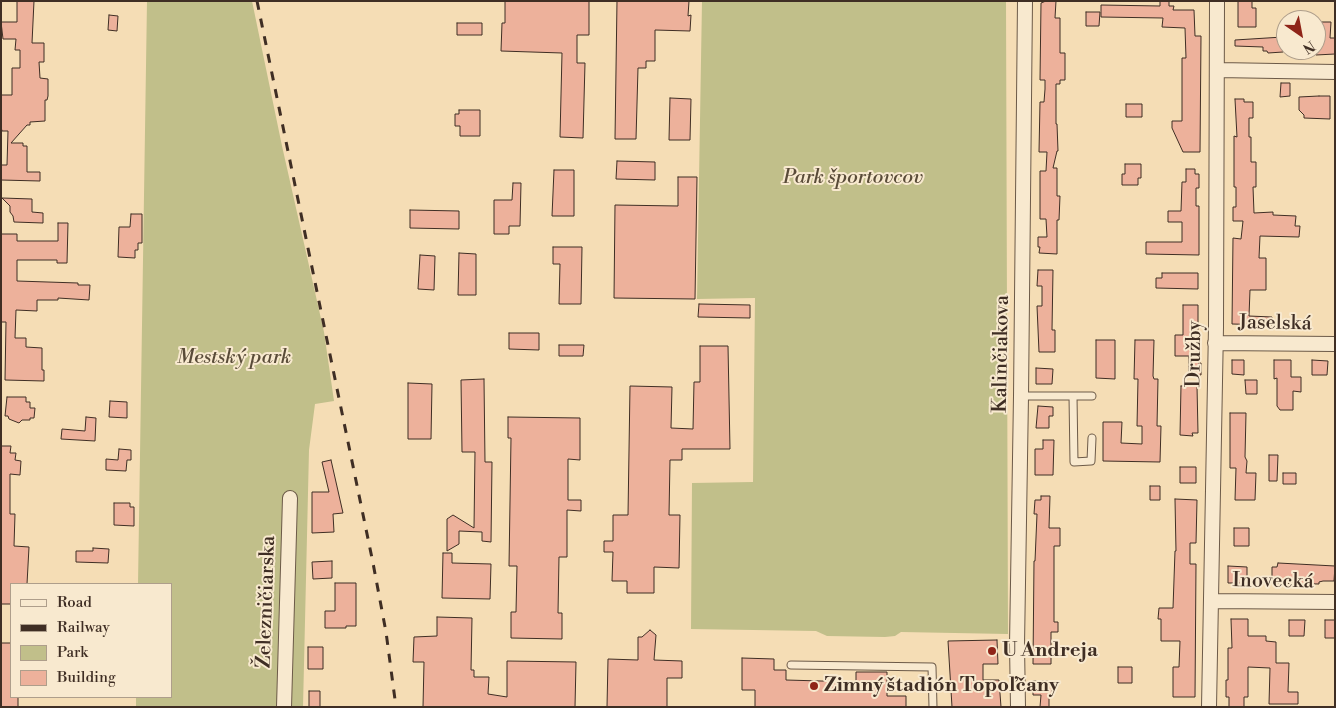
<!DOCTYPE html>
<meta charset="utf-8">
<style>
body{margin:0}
#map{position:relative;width:1336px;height:708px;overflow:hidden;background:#f5ddb5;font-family:"Libre Bodoni",serif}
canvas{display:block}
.frame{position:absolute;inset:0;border:2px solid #3f2e24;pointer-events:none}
.legend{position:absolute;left:10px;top:583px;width:162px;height:115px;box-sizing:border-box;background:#f8e9cf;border:1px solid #ae9e8b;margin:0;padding:6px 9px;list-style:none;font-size:15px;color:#3f2e24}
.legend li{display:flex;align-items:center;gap:10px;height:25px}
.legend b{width:25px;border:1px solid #ae9e8b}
.north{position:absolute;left:1276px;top:10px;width:50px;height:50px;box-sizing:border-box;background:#f8e9cf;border:1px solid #ae9e8b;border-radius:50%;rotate:147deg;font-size:14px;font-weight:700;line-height:20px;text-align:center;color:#3f2e24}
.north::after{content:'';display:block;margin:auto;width:18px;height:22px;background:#8f2418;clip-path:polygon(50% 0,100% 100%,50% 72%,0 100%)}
</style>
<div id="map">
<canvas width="1336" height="708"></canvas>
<div class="frame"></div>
<ul class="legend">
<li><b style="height:6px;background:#f8e9cf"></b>Road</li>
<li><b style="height:6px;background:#3f2e24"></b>Railway</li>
<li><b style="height:14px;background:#c1bf8a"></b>Park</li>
<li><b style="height:14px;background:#edb19b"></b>Building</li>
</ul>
<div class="north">N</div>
</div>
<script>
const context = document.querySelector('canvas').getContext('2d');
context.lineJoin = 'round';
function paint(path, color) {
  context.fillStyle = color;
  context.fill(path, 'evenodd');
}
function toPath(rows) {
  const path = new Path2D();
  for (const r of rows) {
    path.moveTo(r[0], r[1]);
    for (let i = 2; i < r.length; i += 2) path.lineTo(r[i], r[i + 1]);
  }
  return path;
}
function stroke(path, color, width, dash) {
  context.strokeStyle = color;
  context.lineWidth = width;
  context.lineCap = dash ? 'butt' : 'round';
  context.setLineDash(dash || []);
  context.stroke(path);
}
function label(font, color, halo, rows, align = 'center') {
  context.font = font + ' "Libre Bodoni",serif';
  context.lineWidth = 4;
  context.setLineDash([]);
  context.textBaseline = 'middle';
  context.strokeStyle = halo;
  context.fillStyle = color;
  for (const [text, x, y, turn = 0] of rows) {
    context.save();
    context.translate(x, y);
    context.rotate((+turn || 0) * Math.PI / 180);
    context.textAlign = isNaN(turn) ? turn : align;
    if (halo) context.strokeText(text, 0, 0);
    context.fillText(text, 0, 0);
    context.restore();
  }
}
paint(toPath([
 [147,1,252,1,282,146,324,332,334,401,315,404,309,450,303,707,136,707,136,697,171,697,171,584,138,584],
 [702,1,1006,1,1008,634,901,632,895,636,885,637,827,636,816,631,691,629,692,483,753,482,755,298,697,299]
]), '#c1bf8a');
const building = toPath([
 [17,1,34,1,32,43,44,43,44,62,39,62,40,78,48,79,48,96,47,100,45,100,45,121,30,122,30,125,27,125,11,143,23,143,23,146,27,146,27,172,40,172,40,181,1,180,1,165,7,165,8,131,2,131,1,127,1,95,12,95,12,68,20,68,20,50,15,50,16,39,3,39,1,22,17,22,17,1],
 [505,1,589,1,589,35,577,35,577,63,585,63,583,138,560,137,562,53,501,51,502,23,505,23,505,1],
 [617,1,689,1,688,16,691,15,690,31,655,30,655,61,646,61,646,68,638,68,636,139,615,139,617,1],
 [1046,1,1056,1,1055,18,1060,18,1060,53,1065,53,1065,80,1060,80,1060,84,1056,84,1056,124,1057,124,1058,151,1057,151,1053,168,1057,168,1057,196,1060,196,1059,220,1057,220,1057,254,1039,253,1040,247,1038,247,1038,237,1047,237,1046,219,1040,219,1040,171,1046,171,1047,152,1039,152,1040,102,1044,102,1045,89,1045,80,1040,80,1041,3,1046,1],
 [1160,1,1169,1,1169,6,1174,6,1173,10,1194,10,1195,36,1201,36,1200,152,1183,152,1172,128,1172,121,1182,121,1182,58,1186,58,1185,28,1162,27,1163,18,1101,17,1101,5,1160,6,1160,1],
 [1238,1,1252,1,1252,8,1256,8,1256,27,1238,27,1238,1],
 [1086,12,1100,12,1099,26,1086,26,1086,12],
 [109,15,118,16,117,31,108,30,109,15],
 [1316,22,1331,22,1330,38,1335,38,1335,54,1316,55,1316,22],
 [457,23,482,23,482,35,457,35,457,23],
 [1283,37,1283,52,1268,53,1267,51,1263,51,1263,47,1235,46,1235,40,1283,37],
 [1281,83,1290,83,1290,96,1280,97,1281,83],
 [1319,96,1330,96,1330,119,1304,118,1304,115,1299,110,1299,97,1319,96],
 [670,98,691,99,690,140,669,140,670,98],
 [1235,99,1244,99,1244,102,1253,102,1253,118,1249,118,1249,137,1251,137,1251,162,1256,162,1256,187,1253,187,1254,213,1273,212,1273,215,1296,216,1295,226,1300,226,1299,237,1260,236,1259,258,1266,258,1266,290,1250,290,1249,316,1272,317,1272,325,1232,324,1233,238,1241,239,1243,221,1233,221,1233,207,1236,207,1236,187,1234,187,1234,136,1237,137,1235,99],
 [1126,104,1142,104,1142,117,1126,117,1126,104],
 [459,110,480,110,480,136,460,136,460,126,455,126,455,114,459,114,459,110],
 [617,161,655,162,655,180,616,179,617,161],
 [1125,164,1141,164,1141,178,1138,178,1138,185,1122,185,1122,174,1125,174,1125,164],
 [1186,169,1195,169,1195,174,1199,174,1199,188,1196,188,1196,206,1199,206,1199,255,1146,254,1146,242,1182,242,1182,222,1168,222,1168,211,1181,211,1182,182,1186,182,1186,169],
 [554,170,574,170,574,216,552,216,554,170],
 [678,177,697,177,695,299,614,298,615,205,678,206,678,177],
 [513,183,521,183,520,226,509,226,509,234,494,234,494,200,512,200,513,183],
 [2,198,32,199,32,212,43,213,43,223,14,222,13,216,10,212,10,206,2,198],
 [410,210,459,211,459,229,410,228,410,210],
 [131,214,142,214,142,243,138,243,138,250,135,250,135,258,118,257,119,227,130,227,131,214],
 [58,223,68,223,67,263,57,263,57,260,17,260,17,281,78,283,78,285,90,285,89,300,58,298,58,300,37,300,37,311,16,310,15,338,26,338,26,347,42,348,42,370,44,370,44,381,5,380,6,322,1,322,1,234,17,234,17,241,58,241,58,223],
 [553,247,582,247,581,304,559,304,560,264,553,264,553,247],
 [459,253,476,254,476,295,458,295,459,253],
 [420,255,435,256,434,290,418,289,420,255],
 [1038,270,1053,270,1052,330,1055,330,1055,352,1039,352,1037,306,1042,306,1042,286,1037,286,1038,270],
 [1162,273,1198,273,1198,289,1156,288,1156,278,1162,278,1162,273],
 [699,304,750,305,750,318,698,317,699,304],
 [1183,305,1198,305,1198,363,1201,363,1201,375,1189,375,1189,356,1175,356,1175,335,1183,335,1183,305],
 [509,333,539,333,539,350,509,349,509,333],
 [1096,340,1115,340,1115,379,1096,378,1096,340],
 [1135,340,1154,340,1153,376,1154,379,1158,379,1157,426,1161,426,1160,462,1103,461,1103,422,1122,422,1121,443,1142,444,1142,426,1137,426,1138,379,1134,379,1135,340],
 [559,345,584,345,583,356,559,356,559,345],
 [700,346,728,346,730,449,682,449,682,460,670,460,669,515,680,515,679,568,654,567,654,593,627,593,627,581,612,581,613,552,604,552,604,541,613,541,613,515,628,515,630,386,672,387,671,428,693,429,694,382,700,382,700,346],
 [1232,360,1244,360,1244,375,1232,374,1232,360],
 [1274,360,1291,360,1291,377,1301,377,1301,392,1293,391,1293,410,1280,410,1277,406,1277,378,1274,379,1274,360],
 [1312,360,1328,361,1327,375,1312,375,1312,360],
 [1036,368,1053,369,1052,384,1036,384,1036,368],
 [484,379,485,462,492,462,491,542,482,541,482,532,459,531,459,544,447,551,447,519,453,515,474,528,475,452,462,452,461,380,484,379],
 [1245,380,1257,380,1257,394,1246,394,1245,380],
 [408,383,432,384,431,439,408,439,408,383],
 [1181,386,1197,386,1198,433,1192,433,1193,436,1180,435,1181,386],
 [7,397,26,397,26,402,30,402,30,408,35,408,34,418,30,418,30,420,22,420,19,423,9,419,8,416,5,416,7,397],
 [110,401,127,402,127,418,109,417,110,401],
 [1038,406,1053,407,1053,416,1049,416,1049,428,1036,428,1038,406],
 [1230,413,1246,413,1245,457,1247,461,1246,473,1256,473,1255,500,1235,500,1236,468,1230,468,1230,413],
 [86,417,96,418,95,441,61,439,62,429,85,431,86,417],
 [508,417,580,418,580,460,568,459,568,500,581,500,581,511,567,510,567,557,559,557,558,613,562,613,562,639,511,638,511,612,516,612,517,566,509,566,511,438,508,438,508,417],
 [1043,440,1054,440,1053,475,1035,475,1035,449,1043,449,1043,440],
 [1,446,11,446,10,453,16,453,15,460,21,461,20,475,10,474,10,514,15,514,14,546,29,547,27,584,11,584,11,604,1,604,1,446],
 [119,449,131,450,131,460,127,460,126,471,106,470,106,459,118,460,119,449],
 [1269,455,1278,455,1277,481,1269,481,1269,455],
 [331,460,343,513,333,514,334,532,312,533,312,492,329,492,322,462,331,460],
 [1180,467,1196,467,1196,483,1180,483,1180,467],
 [1283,473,1296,473,1296,484,1283,484,1283,473],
 [1150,486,1160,486,1160,500,1150,500,1150,486],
 [1041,496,1050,496,1049,528,1060,528,1060,546,1054,546,1054,622,1058,622,1058,632,1051,632,1051,664,1033,664,1034,561,1035,561,1037,514,1034,514,1035,500,1041,500,1041,496],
 [1175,499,1197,500,1196,543,1190,543,1190,564,1196,564,1195,697,1173,697,1173,667,1179,667,1180,641,1161,641,1161,619,1158,619,1159,608,1173,608,1175,551,1176,551,1175,499],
 [114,503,130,503,130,507,134,507,134,526,114,525,114,503],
 [1234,528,1249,528,1249,546,1234,546,1234,528],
 [93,548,109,549,108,563,76,562,76,551,93,551,93,548],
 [443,553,452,553,452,563,491,564,490,599,442,598,443,553],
 [332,561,332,578,313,579,312,562,332,561],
 [1278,563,1335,566,1334,581,1323,581,1319,582,1319,584,1272,583,1272,567,1277,567,1278,563],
 [1228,566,1247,567,1247,583,1228,583,1228,566],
 [335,583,356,583,356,626,346,626,346,628,325,628,325,611,335,611,335,583],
 [437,617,472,618,471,670,474,670,474,677,489,677,488,694,507,697,507,661,576,662,575,707,423,707,424,662,413,662,414,637,437,636,437,617],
 [1231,619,1248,619,1248,636,1266,636,1266,641,1276,642,1276,663,1289,663,1288,692,1298,692,1298,704,1269,704,1270,668,1248,667,1248,697,1244,697,1244,707,1229,707,1229,697,1226,697,1226,680,1228,680,1228,648,1232,648,1231,619],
 [1289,620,1305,620,1304,636,1289,636,1289,620],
 [1325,620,1335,620,1335,638,1325,638,1325,620],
 [650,630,656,635,654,660,682,661,682,678,667,678,667,707,607,707,608,659,638,660,638,637,642,637,650,630],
 [997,640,998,664,983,664,983,680,999,680,1001,707,952,707,948,641,997,640],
 [1,643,11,643,11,697,18,697,18,707,1,707,1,643],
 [308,647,323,647,323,669,308,669,308,647],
 [742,658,774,659,774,670,786,670,786,680,856,682,856,672,887,672,887,696,906,696,906,707,755,707,755,690,742,690,742,658],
 [1118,667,1132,667,1132,683,1118,683,1118,667],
 [1033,681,1052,681,1052,696,1049,696,1049,707,1040,707,1041,695,1033,695,1033,681],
 [309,691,320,691,320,707,309,707,309,691]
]);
paint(building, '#edb19b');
stroke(building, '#3f2e24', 1);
const service = toPath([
 [1021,396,1073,396,1074,462,1091,461,1092,438],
 [1073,396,1092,396],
 [791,665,932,667,933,707]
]);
const minor = toPath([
 [1218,70,1335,72],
 [1215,343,1335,344],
 [1212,601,1335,602],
 [284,707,290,498],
 [1018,707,1017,645,1021,396,1025,1],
 [1209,707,1216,327,1217,1]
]);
stroke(service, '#6c5a48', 9);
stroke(minor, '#6c5a48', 16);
stroke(service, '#f8e9cf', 7);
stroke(minor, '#f8e9cf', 14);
stroke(toPath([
 [257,1,373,563,386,632,396,707]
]), '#3f2e24', 3, [9, 9]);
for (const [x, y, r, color] of [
 [992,651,5,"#8f2418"],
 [814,686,5,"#8f2418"]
]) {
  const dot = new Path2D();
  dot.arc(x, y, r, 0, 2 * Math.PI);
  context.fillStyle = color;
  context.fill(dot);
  stroke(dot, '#f8e9cf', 2);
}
label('italic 20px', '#594b38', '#f8e9cf', [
 ["Park športovcov",853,178],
 ["Mestský park",234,358]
]);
label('20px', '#3f2e24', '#f8e9cf', [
 ["Jaselská",1275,324,1],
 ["Kalinčiakova",1002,354,-89],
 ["Družby",1195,354,-89],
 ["Inovecká",1273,582,1],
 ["Železničiarska",267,602,-88]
]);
label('bold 20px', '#3f2e24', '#f8e9cf', [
 ["U Andreja",1002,651],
 ["Zimný štadión Topoľčany",824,686]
], 'left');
</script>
